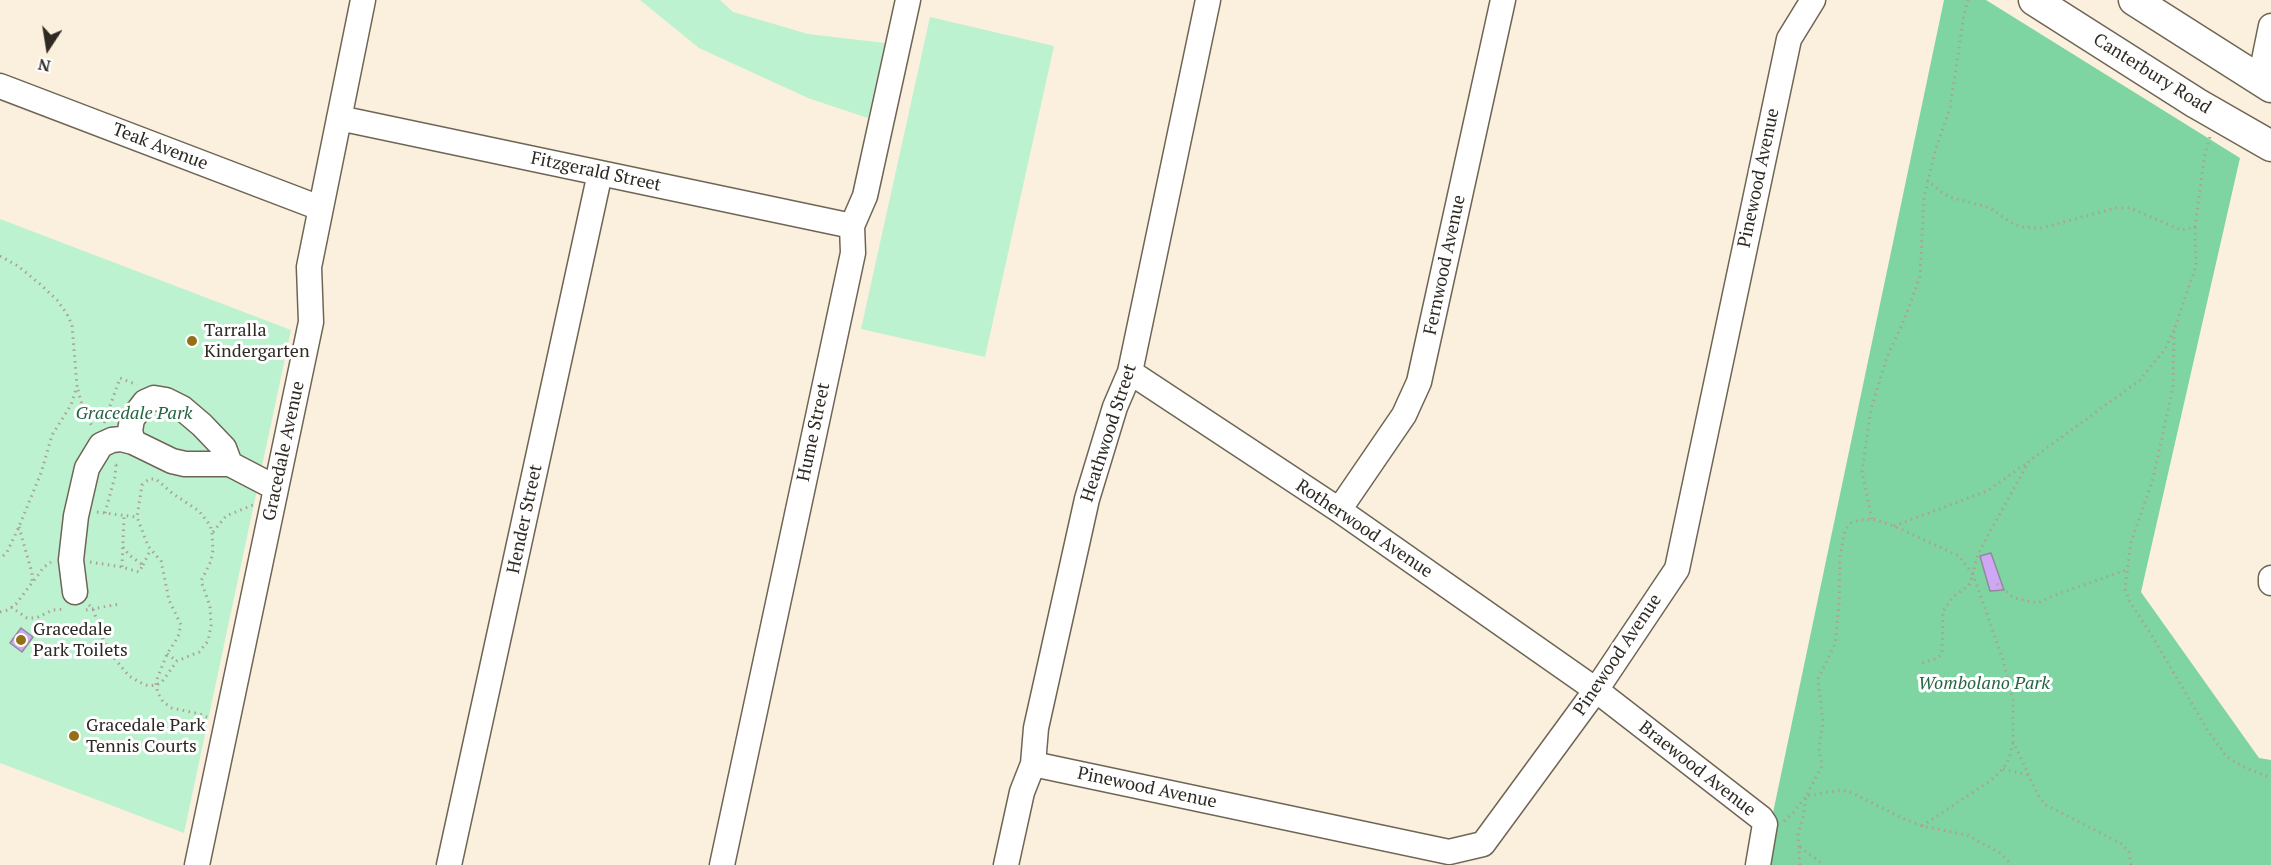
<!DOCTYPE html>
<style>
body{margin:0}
#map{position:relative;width:2271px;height:865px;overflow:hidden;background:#fbf0dd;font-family:"PT Serif",serif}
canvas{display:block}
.north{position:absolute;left:18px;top:18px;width:60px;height:60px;-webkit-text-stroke:4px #fff;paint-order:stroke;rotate:192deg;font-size:16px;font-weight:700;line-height:24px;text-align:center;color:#2e2a23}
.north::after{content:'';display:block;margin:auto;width:21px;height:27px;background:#2e2a23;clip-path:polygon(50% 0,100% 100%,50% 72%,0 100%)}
</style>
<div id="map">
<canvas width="2271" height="865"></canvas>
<div class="north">N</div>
</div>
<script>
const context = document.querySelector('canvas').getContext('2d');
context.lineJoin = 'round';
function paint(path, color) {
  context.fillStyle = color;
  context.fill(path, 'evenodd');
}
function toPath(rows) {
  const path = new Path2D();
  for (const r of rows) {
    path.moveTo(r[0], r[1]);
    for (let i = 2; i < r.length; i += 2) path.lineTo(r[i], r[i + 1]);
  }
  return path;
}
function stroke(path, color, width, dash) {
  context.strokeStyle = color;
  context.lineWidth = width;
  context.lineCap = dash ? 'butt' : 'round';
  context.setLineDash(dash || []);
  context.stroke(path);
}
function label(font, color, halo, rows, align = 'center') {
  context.font = font + ' "PT Serif",serif';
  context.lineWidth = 6;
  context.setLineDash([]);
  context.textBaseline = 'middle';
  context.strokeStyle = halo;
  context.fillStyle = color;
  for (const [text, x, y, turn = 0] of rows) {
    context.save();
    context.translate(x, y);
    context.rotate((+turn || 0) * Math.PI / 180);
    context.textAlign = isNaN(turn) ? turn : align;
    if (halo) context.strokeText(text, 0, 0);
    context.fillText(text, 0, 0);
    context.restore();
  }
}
paint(toPath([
 [640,0,720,0,733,12,808,34,885,43,868,118,808,98,699,48],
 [930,17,1054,46,985,357,861,329],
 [0,219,291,330,184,833,0,763]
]), '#bcf2d0');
paint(toPath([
 [1944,0,1986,0,2240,158,2141,592,2259,758,2271,760,2271,865,1762,865]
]), '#7ed5a1');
const building = toPath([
 [1991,553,2004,590,1990,591,1980,556,1991,553],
 [21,628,33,637,22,652,10,643,21,628]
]);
paint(building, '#cea8f4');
stroke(building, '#92899b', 1.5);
const minor = toPath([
 [2260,80,2271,26],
 [0,86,320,208],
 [339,118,852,226],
 [1130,372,1339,510,1596,690,1761,818,1765,824,1758,865],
 [133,442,130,431,132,419,145,402,154,398,166,400,182,408,202,425,224,448,230,464],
 [1339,510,1404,415,1419,382,1503,0],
 [2271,578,2271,583],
 [75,592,71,560,76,516,87,468,101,445,112,440,121,439,133,442,172,461,185,464,230,464,276,488],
 [1033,764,1449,852,1483,844,1596,690,1677,569,1789,39,1813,0],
 [197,865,311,322,309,267,363,0],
 [449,865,600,173],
 [722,865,853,253,852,226,865,196,908,0],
 [1006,865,1022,792,1033,764,1036,728,1087,499,1115,407,1130,372,1208,0]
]);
const major = toPath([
 [2034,0,2196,103,2271,146],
 [2134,0,2271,87]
]);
stroke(minor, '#6f6555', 27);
stroke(major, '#6f6555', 33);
stroke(toPath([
 [1927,180,1940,191,1950,197,1990,208,2013,224,2022,227,2041,228,2116,208,2130,208,2181,230,2195,227,2205,153,2210,137],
 [2195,227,2196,266,2174,330,2173,387,2153,479,2131,542,2125,589,2130,602,2152,636,2208,731,2227,757,2244,767,2271,778],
 [0,256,18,266,41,285,57,300,67,314,72,325,77,386,71,405,52,435,41,473,18,529,7,552,0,559],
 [78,390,83,409,93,428],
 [104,423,120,378,137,385],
 [97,512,137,517],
 [105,513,115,476,116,465,112,464],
 [1872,519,1862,472,1871,409,1887,357,1905,318,1920,276,1924,197,1936,148,1950,108,1964,14,1968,0],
 [1894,526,1987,491,2027,463],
 [19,527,32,573,32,581],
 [213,532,226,516,253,505],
 [90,562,122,567,139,572,143,565,129,555,123,547],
 [143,565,150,551],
 [122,567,124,516],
 [1997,584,2014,598,2038,603,2055,595,2126,570],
 [89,605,93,609,104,642,111,654,129,676,143,684,149,686,156,685,161,683,177,661,199,652,208,641,211,626,210,606,201,581,211,561,213,550,212,533,210,525,199,511,172,493,156,479,149,479,142,485,137,517,148,546,161,561,169,600,181,625,178,637,167,654,157,679,156,685,158,693,163,702,172,708,200,714,209,718],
 [11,607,27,618,36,618,53,610,64,609],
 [86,610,120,604],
 [0,612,8,610,16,604,44,567,51,562],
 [167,654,177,661],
 [2003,769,2028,775],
 [1784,821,1793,813,1806,796,1841,790,1852,793,1904,819,1922,826,1967,835,2000,853,2012,865],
 [1922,826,1990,781,2003,769,2009,759,2013,743],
 [1800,847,1824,865],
 [1800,865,1798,835,1803,818,1806,796,1822,766,1819,748,1823,723,1818,679,1835,644,1839,605,1840,556,1845,530,1851,523,1859,520,1873,519,1894,526,1959,556,1973,574,1969,585,1953,597,1943,611,1942,653,1938,658,1919,664],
 [2131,865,2129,852,2122,844,2046,805,2039,797,2013,741,2013,700,2003,660,1973,574,1976,559,1986,539,2029,461,2140,380,2165,349,2174,330]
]), '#aaa294', 3, [1.5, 4.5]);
stroke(minor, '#fff', 24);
stroke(major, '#fff', 30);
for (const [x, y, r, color] of [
 [192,341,6,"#937018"],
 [21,640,6,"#937018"],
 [74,736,6,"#937018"]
]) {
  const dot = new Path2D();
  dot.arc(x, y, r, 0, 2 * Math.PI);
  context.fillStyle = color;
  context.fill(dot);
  stroke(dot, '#fff', 2);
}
label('18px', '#2e2a23', '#fff', [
 ["Canterbury Road",2152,74,32],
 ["Teak Avenue",160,147,21],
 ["Fitzgerald Street",596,172,12],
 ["Pinewood Avenue",1759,178,-78],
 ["Fernwood Avenue",1445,265,-78],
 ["Hume Street",814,432,-78],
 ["Heathwood Street",1109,433,-72],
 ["Gracedale Avenue",284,451,-78],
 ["Hender Street",525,519,-78],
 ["Rotherwood Avenue",1364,529,34],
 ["Pinewood Avenue",1618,655,-56],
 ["Braewood Avenue",1697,769,38],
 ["Pinewood Avenue",1147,788,12]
]);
label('18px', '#2e2a23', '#fff', [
 ["Tarralla",204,331],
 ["Kindergarten",204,352],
 ["Gracedale",33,630],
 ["Park Toilets",33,651],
 ["Gracedale Park",86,726],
 ["Tennis Courts",86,747]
], 'left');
label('italic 18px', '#266543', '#fff', [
 ["Gracedale Park",134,414],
 ["Wombolano Park",1984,684]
]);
</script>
